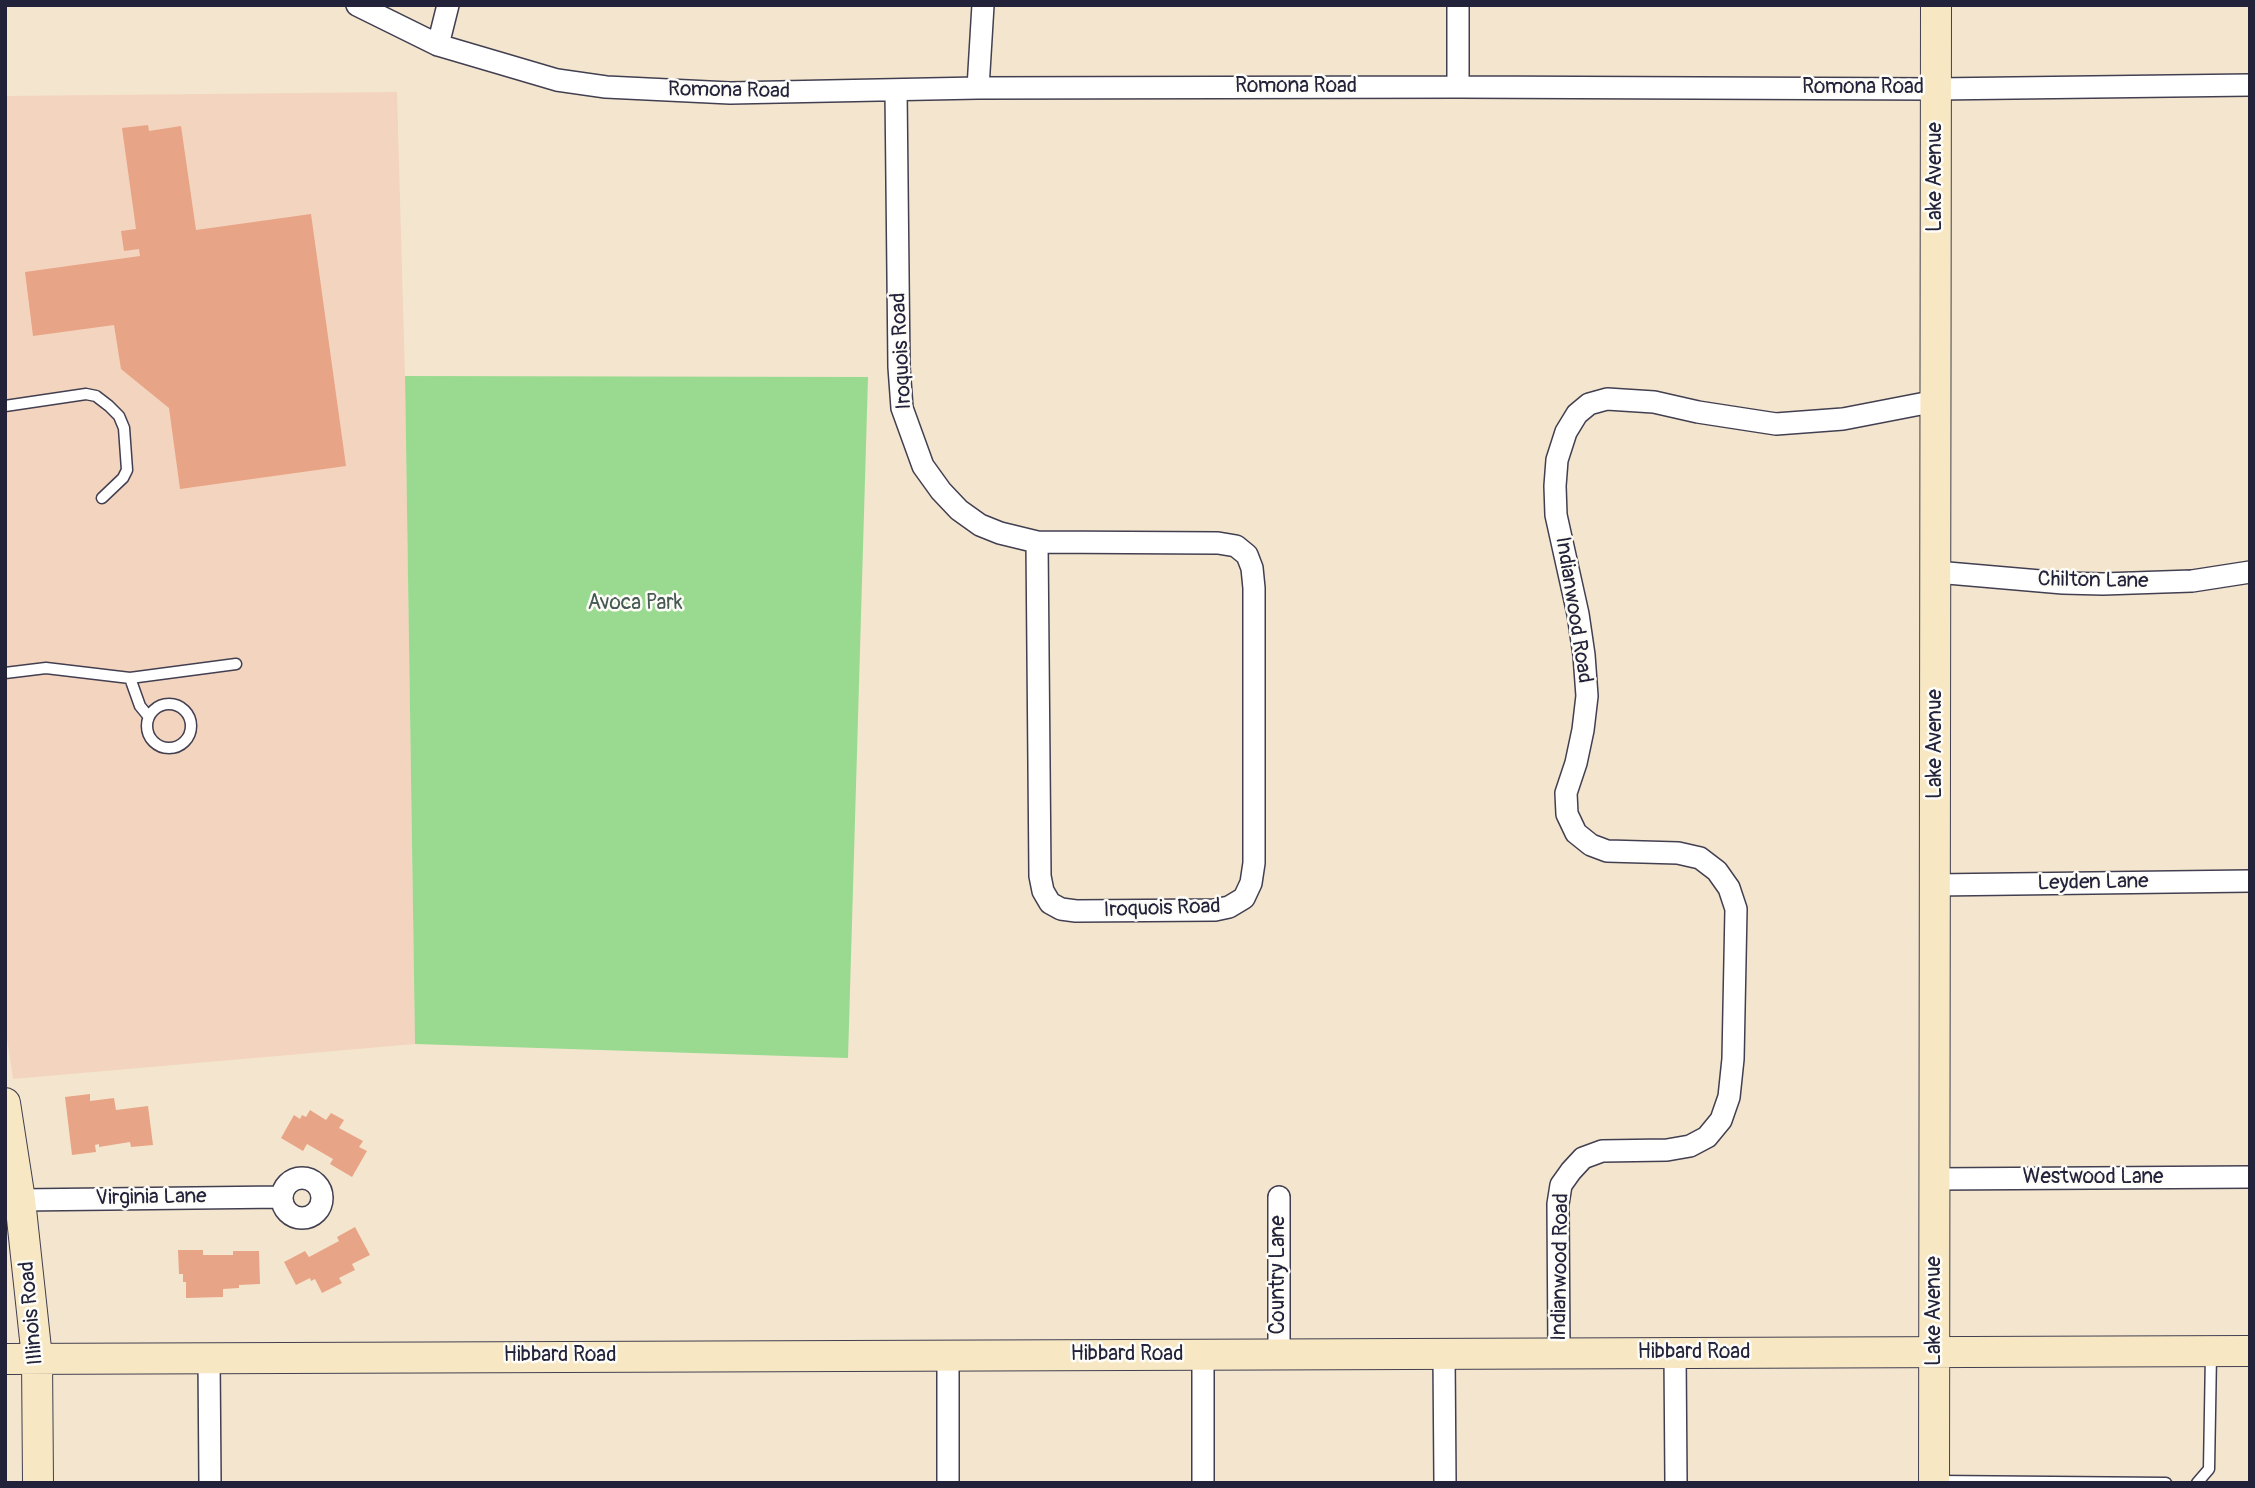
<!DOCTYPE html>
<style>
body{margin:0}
#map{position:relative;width:2255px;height:1488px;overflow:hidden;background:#f4e6ce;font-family:Pangolin,sans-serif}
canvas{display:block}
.frame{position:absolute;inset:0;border:7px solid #22223b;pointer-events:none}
</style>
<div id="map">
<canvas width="2255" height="1488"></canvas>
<div class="frame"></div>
</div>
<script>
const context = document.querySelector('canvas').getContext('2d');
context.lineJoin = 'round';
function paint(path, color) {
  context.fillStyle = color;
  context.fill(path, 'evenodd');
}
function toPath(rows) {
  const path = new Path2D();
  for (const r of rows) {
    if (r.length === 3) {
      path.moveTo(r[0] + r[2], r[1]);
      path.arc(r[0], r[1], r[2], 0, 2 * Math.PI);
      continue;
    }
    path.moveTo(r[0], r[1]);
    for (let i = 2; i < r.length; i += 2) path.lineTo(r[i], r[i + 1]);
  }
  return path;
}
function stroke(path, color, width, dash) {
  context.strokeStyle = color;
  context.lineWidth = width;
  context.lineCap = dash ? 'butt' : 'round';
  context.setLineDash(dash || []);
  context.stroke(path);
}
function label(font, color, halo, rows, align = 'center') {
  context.font = font + ' Pangolin,sans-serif';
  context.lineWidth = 5;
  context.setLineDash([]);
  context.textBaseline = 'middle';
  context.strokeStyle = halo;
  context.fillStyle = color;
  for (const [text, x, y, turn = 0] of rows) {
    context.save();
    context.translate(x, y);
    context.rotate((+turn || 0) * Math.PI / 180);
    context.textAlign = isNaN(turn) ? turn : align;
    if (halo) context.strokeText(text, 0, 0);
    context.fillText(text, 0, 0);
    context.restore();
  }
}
paint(toPath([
 [397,92,405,376,415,1044,13,1079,5,1025,5,96]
]), '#f3d4bf');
paint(toPath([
 [405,376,868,377,848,1058,415,1044]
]), '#99da90');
paint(toPath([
 [148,125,149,131,181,126,196,230,311,214,346,466,180,489,169,408,121,369,114,325,33,336,25,272,140,256,139,249,124,251,121,231,136,229,122,128],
 [90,1094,90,1101,114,1098,116,1110,148,1106,153,1145,131,1147,130,1142,99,1147,99,1144,95,1145,96,1152,72,1155,65,1097],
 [310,1110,326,1120,331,1113,344,1120,339,1128,363,1141,359,1147,367,1151,352,1177,330,1164,333,1159,307,1144,303,1151,281,1138,294,1115,300,1119,302,1115,306,1117],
 [355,1227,370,1255,352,1264,355,1270,339,1278,342,1283,322,1293,315,1279,311,1281,310,1278,296,1285,284,1262,305,1251,309,1257,339,1241,337,1237],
 [178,1250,203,1250,203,1255,233,1255,233,1251,259,1251,260,1284,239,1285,239,1288,223,1289,223,1297,186,1298,186,1282,183,1282,183,1274,179,1274]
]), '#e8a486');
const lane = toPath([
 [5,406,86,394,96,396,109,406,119,416,124,428,127,470,123,478,102,498],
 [5,673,46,668,130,678,236,664],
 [130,678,140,706,149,717],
 [169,726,22],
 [1937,1481,2166,1483],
 [2197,1483,2209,1469,2211,1354]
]);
const street = toPath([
 [357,5,438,45,557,80,606,87,730,93,978,88,1458,87,1936,89,2250,85],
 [438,45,448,5],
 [1458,87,1458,5],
 [978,88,983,5],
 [896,90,899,367,902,408,923,466,941,491,959,510,980,525,1000,533,1037,542,1218,543,1236,546,1247,555,1252,568,1254,588,1254,863,1251,883,1244,898,1229,907,1215,910,1076,911,1061,909,1050,903,1043,891,1040,876,1037,542],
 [1936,572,2063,583,2103,584,2192,581,2250,572],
 [1935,885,2250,881],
 [302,1198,20],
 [1935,1179,2250,1177],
 [20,1200,282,1197],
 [1559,1353,1558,1204,1561,1185,1571,1171,1583,1158,1602,1151,1667,1150,1690,1146,1707,1137,1721,1120,1729,1097,1733,1059,1736,909,1729,888,1717,871,1700,858,1678,853,1607,851,1591,845,1576,833,1567,814,1566,793,1576,763,1583,730,1587,696,1584,655,1578,614,1556,515,1555,486,1557,460,1566,432,1577,414,1589,404,1607,399,1654,402,1698,412,1776,424,1843,419,1936,401],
 [1675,1353,1676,1483],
 [1203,1354,1203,1483],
 [1279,1354,1279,1197],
 [1444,1354,1445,1483],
 [948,1355,948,1483],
 [209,1357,210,1483]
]);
const secondary = toPath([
 [5,1103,20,1200,37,1358,38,1483],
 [5,1359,2250,1351],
 [1934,1483,1936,5]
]);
stroke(lane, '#423f51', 13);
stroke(street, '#423f51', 24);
stroke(secondary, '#423f51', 32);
stroke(lane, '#fff', 10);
stroke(street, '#fff', 21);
stroke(secondary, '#f7e8c3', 30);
label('21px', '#22223b', '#fdfcf7', [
 ["Romona Road",1296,87],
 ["Romona Road",1863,88],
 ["Romona Road",729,91,1],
 ["Lake Avenue",1936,177,-90],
 ["Iroquois Road",902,351,-93],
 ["Chilton Lane",2093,581,1],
 ["Indianwood Road",1573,610,81],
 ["Lake Avenue",1936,744,-90],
 ["Leyden Lane",2093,883,-1],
 ["Iroquois Road",1162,909,-2],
 ["Westwood Lane",2093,1178],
 ["Virginia Lane",151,1198,-1],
 ["Indianwood Road",1561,1267,-89],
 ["Country Lane",1279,1275,-90],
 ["Lake Avenue",1935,1311,-90],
 ["Illinois Road",32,1313,-95],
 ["Hibbard Road",1694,1353],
 ["Hibbard Road",1127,1355],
 ["Hibbard Road",560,1356]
]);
label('21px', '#465954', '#fdfcf7', [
 ["Avoca Park",635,604]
]);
</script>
